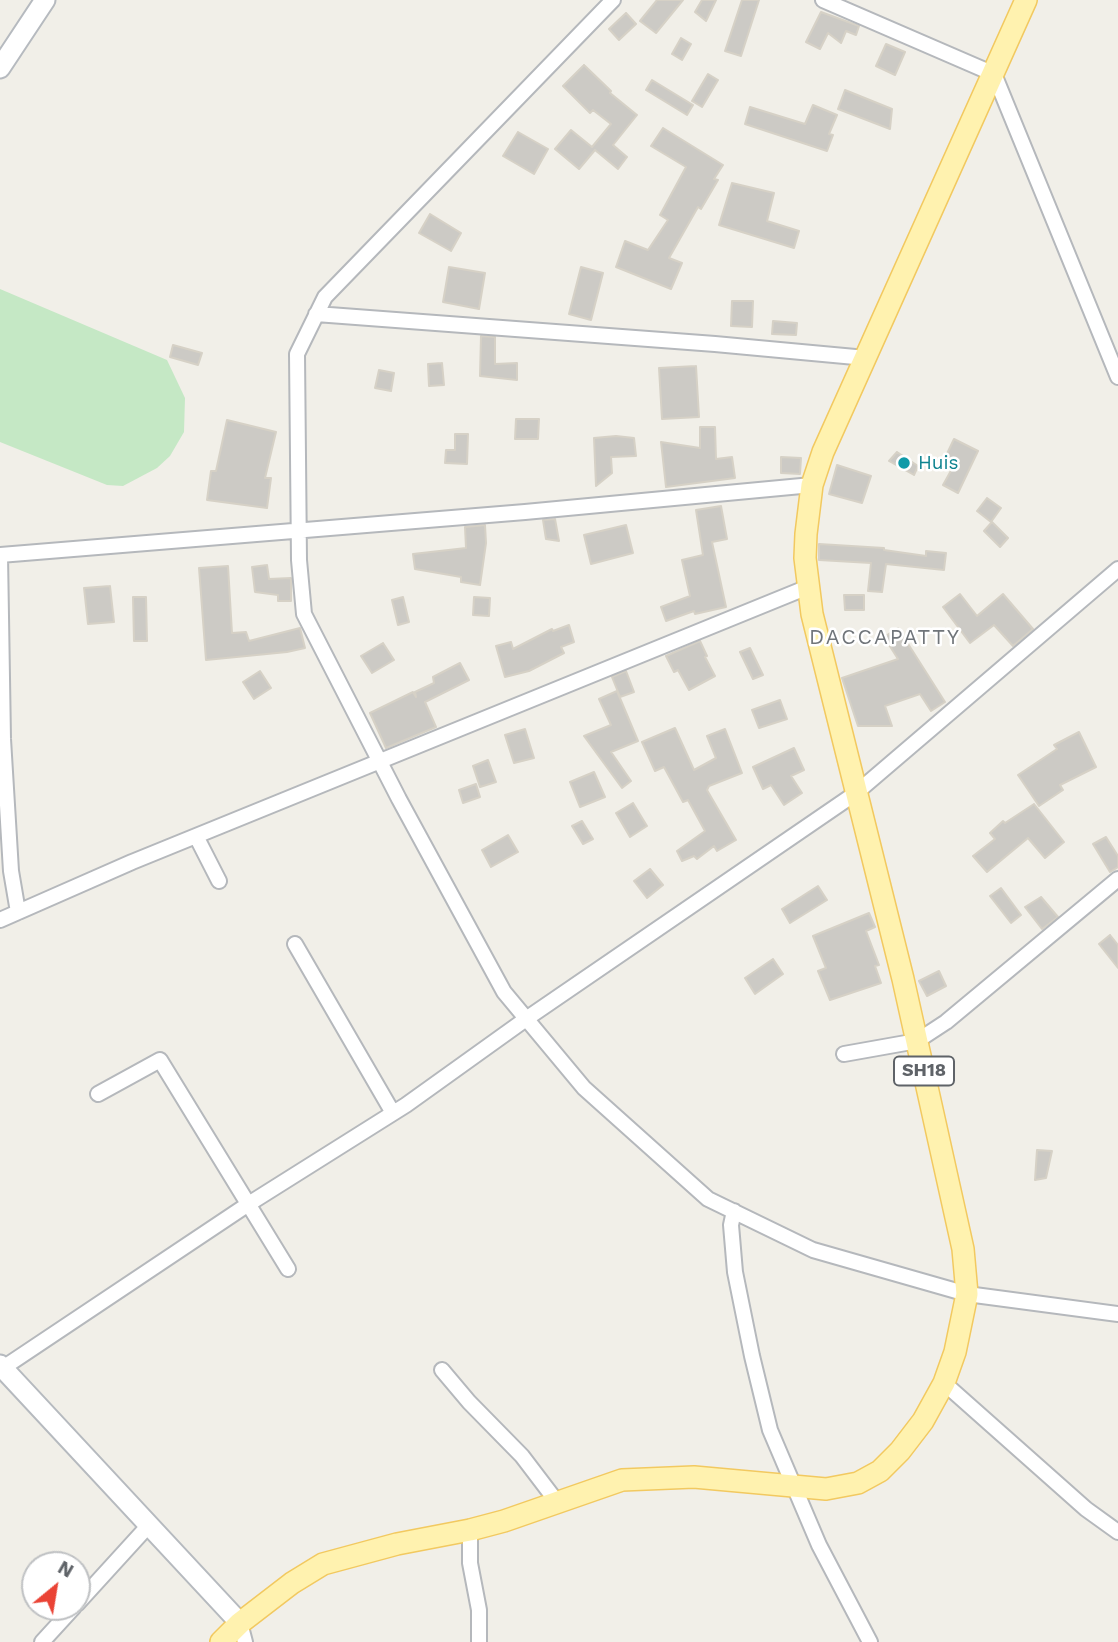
<!DOCTYPE html>
<style>
body{margin:0}
#map{position:relative;width:1118px;height:1642px;overflow:hidden;background:#f1efe8;font-family:"Work Sans",sans-serif}
canvas{display:block}
.north{position:absolute;left:21px;top:1551px;width:70px;height:70px;box-sizing:border-box;background:#fff;border:2px solid #bfc1c3;border-radius:50%;rotate:30deg;font-size:19px;font-weight:700;line-height:28px;text-align:center;color:#5f6368}
.north::after{content:'';display:block;margin:auto;width:24px;height:32px;background:#ea4335;clip-path:polygon(50% 0,100% 100%,50% 72%,0 100%)}
</style>
<div id="map">
<canvas width="1118" height="1642"></canvas>
<div class="north">N</div>
</div>
<script>
const context = document.querySelector('canvas').getContext('2d');
context.lineJoin = 'round';
function paint(path, color) {
  context.fillStyle = color;
  context.fill(path, 'evenodd');
}
function toPath(rows) {
  const path = new Path2D();
  for (const r of rows) {
    path.moveTo(r[0], r[1]);
    for (let i = 2; i < r.length; i += 2) path.lineTo(r[i], r[i + 1]);
  }
  return path;
}
function stroke(path, color, width, dash) {
  context.strokeStyle = color;
  context.lineWidth = width;
  context.lineCap = dash ? 'butt' : 'round';
  context.setLineDash(dash || []);
  context.stroke(path);
}
function label(font, color, halo, rows, align = 'center') {
  context.font = font + ' "Work Sans",sans-serif';
  context.lineWidth = 5;
  context.setLineDash([]);
  context.textBaseline = 'middle';
  context.strokeStyle = halo;
  context.fillStyle = color;
  for (const [text, x, y, turn = 0] of rows) {
    context.save();
    context.translate(x, y);
    context.rotate((+turn || 0) * Math.PI / 180);
    context.textAlign = isNaN(turn) ? turn : align;
    if (halo) context.strokeText(text, 0, 0);
    context.fillText(text, 0, 0);
    context.restore();
  }
}
paint(toPath([
 [0,289,167,360,185,398,184,432,170,456,157,468,123,486,107,485,0,442]
]), '#c5e8c5');
const building = toPath([
 [657,0,683,0,656,33,640,21,657,0],
 [702,0,716,0,706,21,695,12,702,0],
 [742,0,759,0,741,56,725,51,742,0],
 [821,12,859,26,856,35,846,31,841,43,828,33,820,49,806,42,821,12],
 [626,13,636,24,619,40,609,29,626,13],
 [681,38,691,44,682,60,672,54,681,38],
 [886,44,905,52,895,75,876,66,886,44],
 [584,65,611,91,610,93,637,115,613,145,627,157,618,169,595,150,579,169,555,149,571,130,592,147,611,124,593,110,590,113,563,86,584,65],
 [708,74,718,80,702,107,692,101,708,74],
 [652,80,693,105,687,115,646,90,652,80],
 [845,90,892,109,890,129,838,109,845,90],
 [813,105,837,115,829,134,833,135,827,151,745,124,750,107,805,124,813,105],
 [663,128,723,165,714,179,718,180,701,209,698,207,669,258,682,263,671,289,616,267,625,241,648,250,668,220,660,215,686,167,651,146,663,128],
 [518,132,548,149,534,174,503,156,518,132],
 [732,183,774,193,767,221,799,231,794,248,719,225,732,183],
 [430,214,461,233,451,251,419,233,430,214],
 [449,267,485,273,479,309,443,302,449,267],
 [581,267,603,273,591,320,569,314,581,267],
 [732,301,753,301,752,327,731,326,732,301],
 [773,321,797,323,796,335,772,334,773,321],
 [481,336,495,337,495,364,517,363,517,380,480,376,481,336],
 [173,345,202,353,198,365,170,357,173,345],
 [442,363,444,385,429,386,428,364,442,363],
 [696,366,699,417,662,419,659,368,696,366],
 [379,370,394,373,391,391,375,388,379,370],
 [516,419,539,419,538,439,515,439,516,419],
 [227,420,276,432,265,478,271,478,267,508,207,500,211,471,216,471,227,420],
 [700,427,715,427,716,459,732,457,735,478,666,487,661,442,700,448,700,427],
 [455,434,468,434,467,464,445,463,446,450,455,450,455,434],
 [616,436,634,438,636,456,611,457,612,473,596,486,594,438,616,436],
 [954,439,978,451,958,493,943,485,953,467,943,462,954,439],
 [897,452,918,466,914,475,889,461,897,452],
 [781,457,801,458,800,474,781,473,781,457],
 [837,465,871,476,862,503,829,494,837,465],
 [987,498,1001,508,991,522,977,511,987,498],
 [721,506,727,539,712,542,726,607,695,614,694,611,666,621,661,607,690,596,682,560,703,555,696,510,721,506],
 [555,519,559,541,546,539,543,520,555,519],
 [992,522,1008,538,1000,547,984,531,992,522],
 [485,525,486,543,480,585,461,582,461,577,415,569,413,554,466,548,465,527,485,525],
 [626,525,633,553,591,564,584,535,626,525],
 [819,544,884,548,884,550,926,556,926,551,946,553,944,570,886,564,882,592,868,591,871,563,819,560,819,544],
 [267,565,269,579,291,578,291,601,278,601,278,595,255,592,252,567,267,565],
 [228,566,232,633,246,632,249,641,300,628,305,648,287,652,206,660,199,568,228,566],
 [110,586,114,622,88,624,84,588,110,586],
 [960,594,977,616,1003,594,1033,629,1013,646,994,625,970,643,943,607,960,594],
 [844,595,864,595,864,610,845,610,844,595],
 [133,597,146,597,147,641,134,641,133,597],
 [403,597,409,622,398,625,392,600,403,597],
 [474,597,490,598,489,616,473,615,474,597],
 [569,625,574,642,561,647,564,653,529,671,505,677,496,646,511,642,513,649,552,629,553,631,569,625],
 [898,628,945,702,931,711,920,694,885,706,892,726,858,726,842,678,898,659,884,637,898,628],
 [700,641,707,656,705,657,715,676,689,690,678,670,674,672,666,656,700,641],
 [383,643,394,660,372,673,361,656,383,643],
 [750,648,763,675,753,679,740,652,750,648],
 [460,663,469,680,425,702,436,727,386,748,370,713,413,692,416,697,415,692,434,683,433,677,460,663],
 [260,671,271,688,254,699,243,682,260,671],
 [626,671,634,692,620,697,612,677,626,671],
 [617,691,638,741,611,752,631,781,622,788,584,736,611,725,599,699,617,691],
 [780,700,787,719,759,728,752,710,780,700],
 [675,728,694,770,716,758,707,736,725,729,742,773,709,786,707,790,736,840,717,851,714,846,697,859,694,856,682,861,677,851,705,831,688,800,683,802,664,767,655,771,642,742,675,728],
 [525,729,534,758,514,763,505,735,525,729],
 [1079,732,1096,767,1060,785,1063,790,1039,806,1018,775,1057,749,1054,745,1079,732],
 [794,748,804,770,791,776,802,793,784,805,771,785,763,789,753,767,794,748],
 [488,760,496,782,480,787,473,766,488,760],
 [594,772,605,797,580,807,570,782,594,772],
 [476,784,480,797,463,803,459,790,476,784],
 [633,803,647,826,630,837,616,813,633,803],
 [1034,804,1064,842,1045,858,1028,838,987,872,973,856,995,839,990,833,1003,821,1005,823,1034,804],
 [582,821,593,839,583,844,572,826,582,821],
 [508,835,518,852,491,867,482,850,508,835],
 [1106,837,1118,856,1118,867,1110,872,1093,844,1106,837],
 [650,869,663,885,647,898,634,881,650,869],
 [818,886,827,900,790,923,782,909,818,886],
 [1001,888,1021,915,1011,923,990,896,1001,888],
 [1041,897,1058,917,1042,929,1025,907,1041,897],
 [869,913,875,927,866,931,879,965,875,966,881,983,830,1000,818,971,826,968,813,936,869,913],
 [1110,935,1118,945,1118,968,1099,944,1110,935],
 [773,959,783,974,755,994,745,978,773,959],
 [939,971,946,986,927,996,919,981,939,971],
 [1037,1150,1052,1151,1046,1178,1035,1180,1037,1150]
]);
paint(building, '#cccac5');
stroke(building, '#d6d1c6', 2);
const street = toPath([
 [613,0,325,297,297,354,299,560,304,614,399,799,504,992,584,1088,708,1199,813,1250,967,1294,1118,1314],
 [823,0,994,74,1118,377],
 [316,314,715,344,866,358],
 [0,555,525,512,812,485],
 [0,555,3,739,11,871,18,912],
 [196,836,219,881],
 [0,920,132,862,808,587],
 [295,944,393,1113],
 [844,1054,917,1041,946,1022,1118,879],
 [98,1094,160,1060,288,1269],
 [734,1211,731,1225,735,1272,752,1356,770,1430,819,1545,870,1642],
 [0,1370,247,1205,406,1105,526,1019,856,793,1118,569],
 [442,1370,469,1402,522,1456,557,1502],
 [944,1383,1086,1509,1118,1532],
 [470,1530,470,1563,479,1610,479,1642],
 [77,1604,149,1525],
 [240,1623,245,1642],
 [42,1642,74,1607]
]);
const secondary = toPath([
 [0,68,45,0],
 [0,1365,240,1623]
]);
const primary = toPath([
 [221,1642,240,1623,292,1583,323,1564,397,1544,470,1530,504,1521,622,1480,694,1477,826,1489,858,1483,880,1471,900,1451,923,1421,944,1383,955,1352,967,1294,963,1249,903,979,812,614,805,558,806,534,812,485,823,452,1026,0]
]);
stroke(street, '#b5b8bc', 18);
stroke(secondary, '#b6babf', 23);
stroke(primary, '#f2c960', 24);
stroke(street, '#fff', 14);
stroke(secondary, '#fff', 19);
stroke(primary, '#fff2af', 21);
for (const [x, y, r, color] of [
 [904,463,7,"#0f9aa8"]
]) {
  const dot = new Path2D();
  dot.arc(x, y, r, 0, 2 * Math.PI);
  context.fillStyle = color;
  context.fill(dot);
  stroke(dot, '#fff', 2.5);
}
for (const [x, y, w] of [
 [924,1071,60]
]) {
  const box = new Path2D();
  box.roundRect(x - w / 2, y - 14.5, w, 29, 5);
  context.fillStyle = '#fff';
  context.fill(box);
  stroke(box, '#5f6368', 2);
}
label('bold 18px', '#5f6368', null, [
 ["SH18",924,1071]
]);
label('19px', '#0d838f', '#fff', [
 ["Huis",918,463]
], 'left');
context.letterSpacing = '2px';
label('21px', '#70757a', '#fff', [
 ["DACCAPATTY",885,638]
]);
context.letterSpacing = '0px';
</script>
